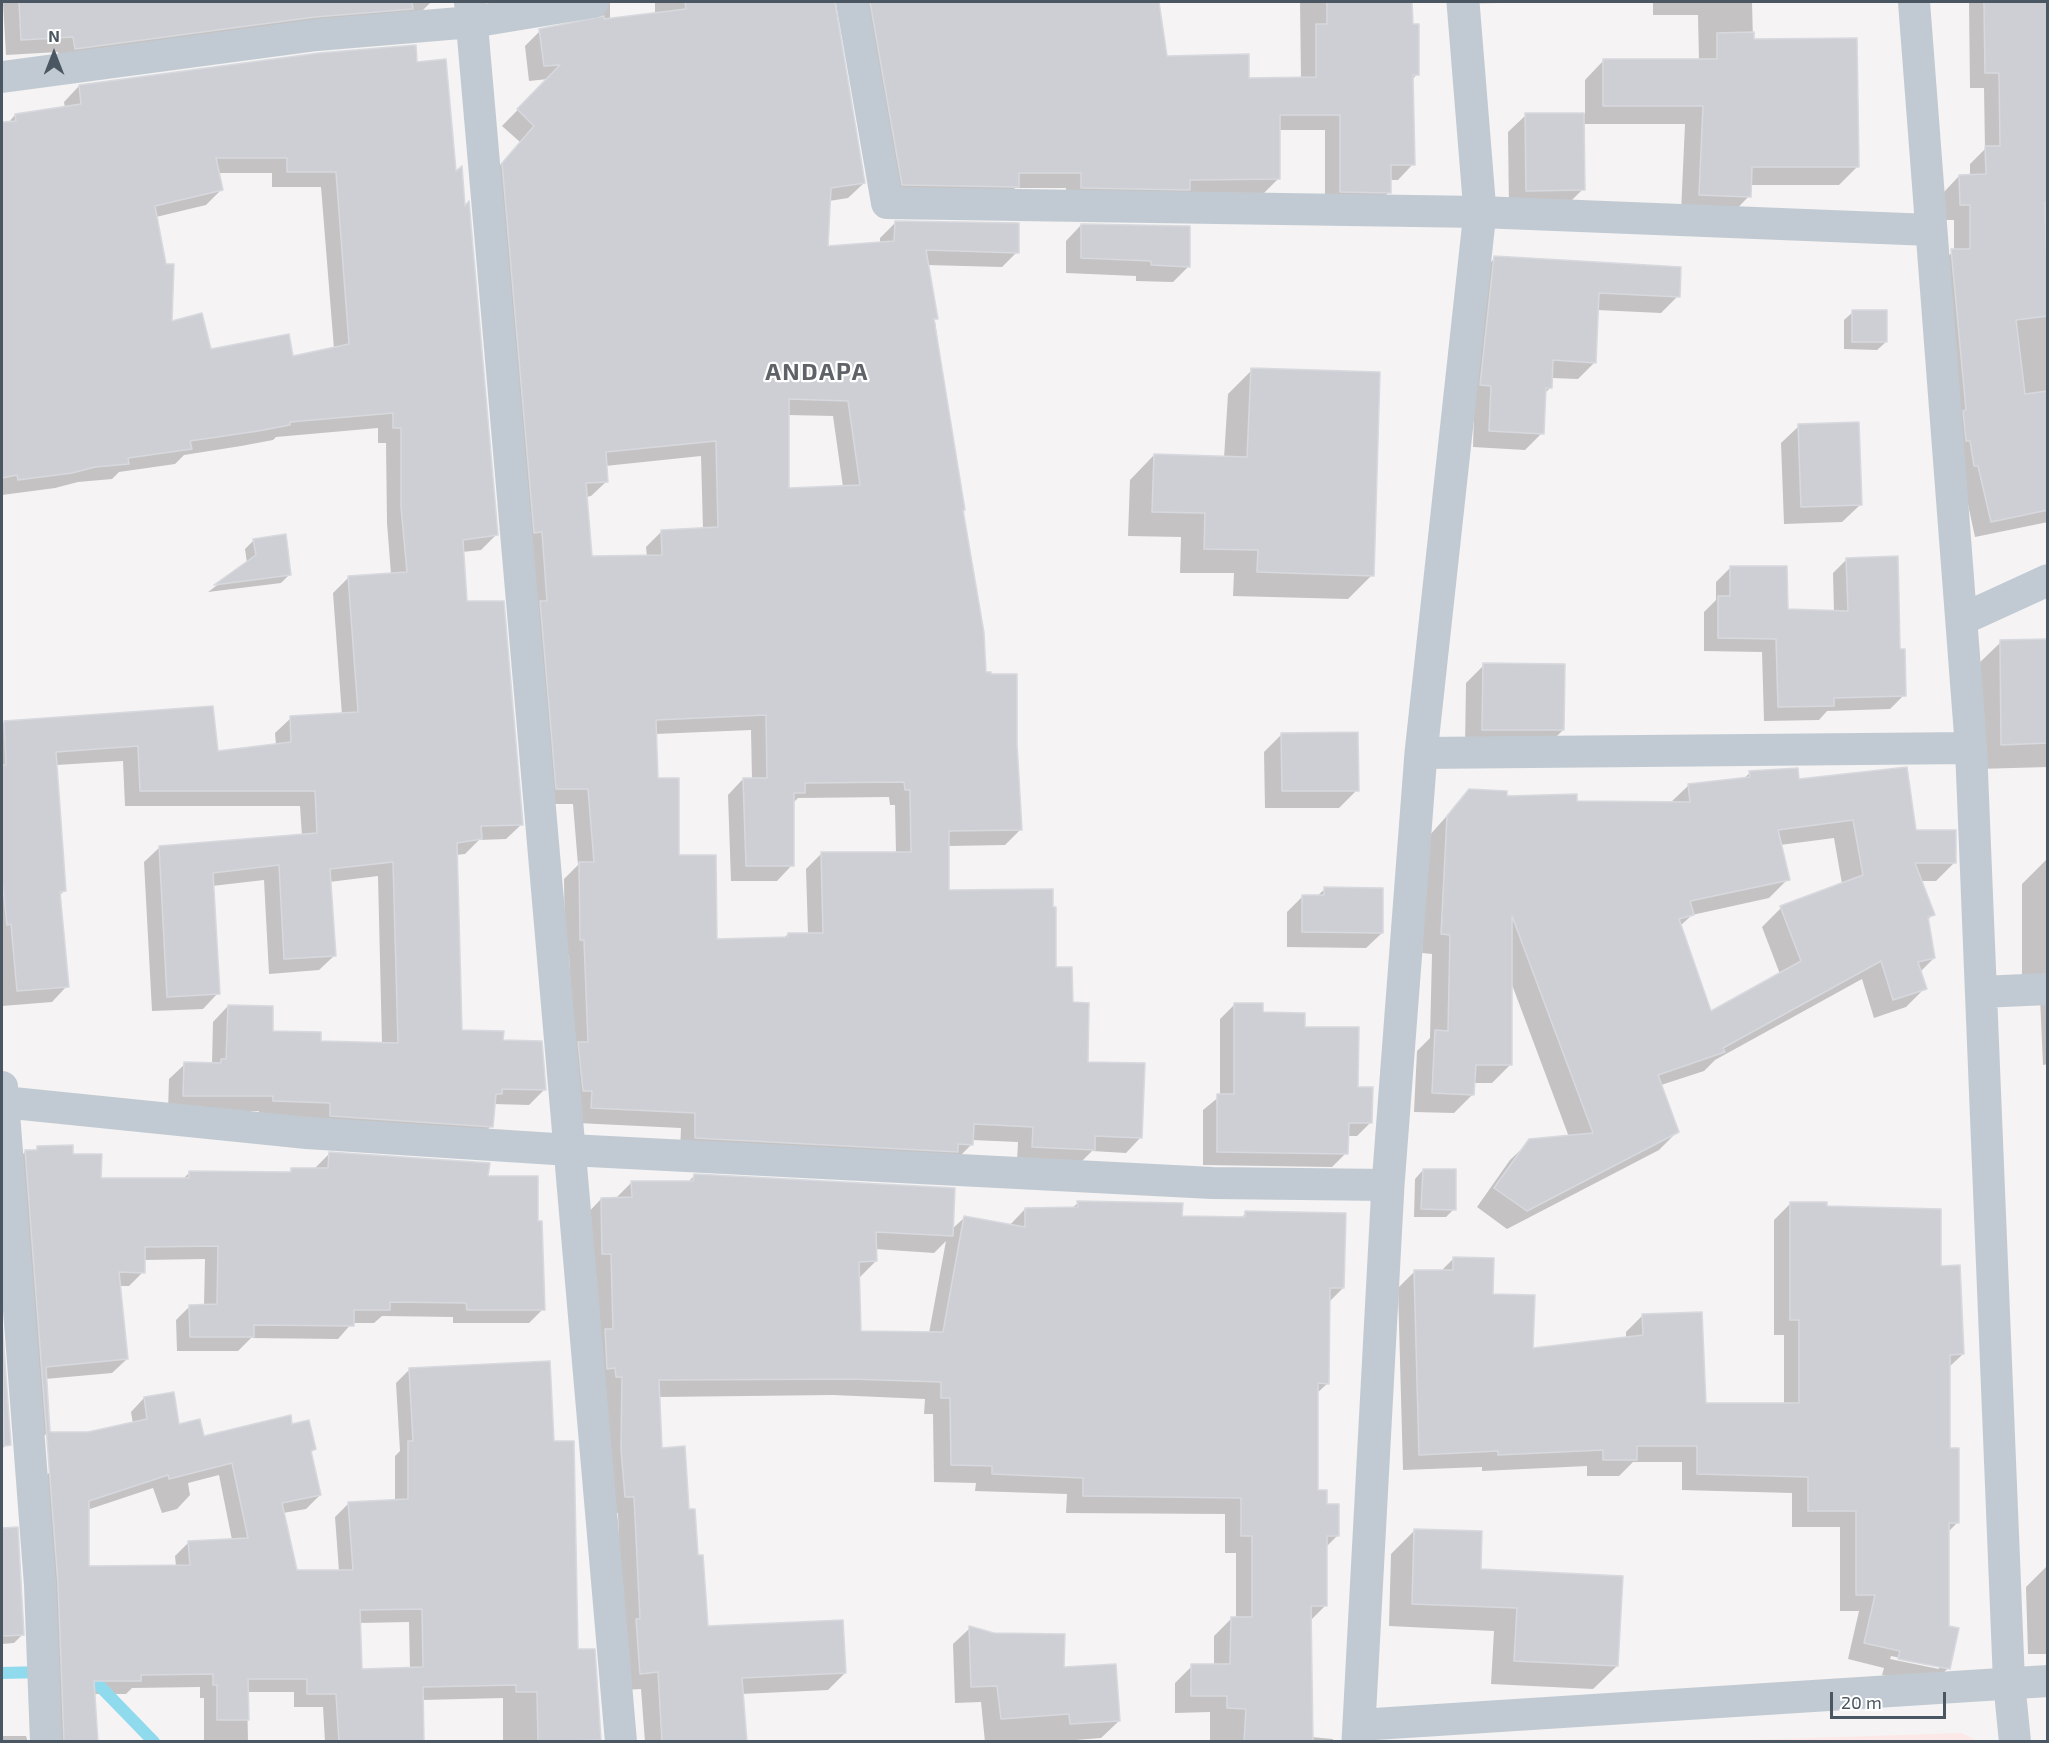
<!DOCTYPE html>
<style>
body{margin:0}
#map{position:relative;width:2049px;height:1743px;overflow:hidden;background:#f5f3f3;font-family:"Exo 2",sans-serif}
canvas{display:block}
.frame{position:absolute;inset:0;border:3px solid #4a5661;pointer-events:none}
.north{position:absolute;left:24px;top:24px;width:60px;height:60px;-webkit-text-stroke:4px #fff;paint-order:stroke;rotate:0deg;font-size:16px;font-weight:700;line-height:24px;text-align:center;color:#4a5661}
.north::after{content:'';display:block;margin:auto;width:21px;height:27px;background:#4a5661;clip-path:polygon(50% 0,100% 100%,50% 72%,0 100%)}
.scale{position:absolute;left:1830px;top:1692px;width:116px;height:27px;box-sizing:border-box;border:3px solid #4a5661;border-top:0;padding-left:8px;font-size:18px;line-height:21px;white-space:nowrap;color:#4a5661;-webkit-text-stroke:4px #fff;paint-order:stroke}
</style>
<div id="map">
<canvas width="2049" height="1743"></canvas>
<div class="frame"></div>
<div class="north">N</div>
<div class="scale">20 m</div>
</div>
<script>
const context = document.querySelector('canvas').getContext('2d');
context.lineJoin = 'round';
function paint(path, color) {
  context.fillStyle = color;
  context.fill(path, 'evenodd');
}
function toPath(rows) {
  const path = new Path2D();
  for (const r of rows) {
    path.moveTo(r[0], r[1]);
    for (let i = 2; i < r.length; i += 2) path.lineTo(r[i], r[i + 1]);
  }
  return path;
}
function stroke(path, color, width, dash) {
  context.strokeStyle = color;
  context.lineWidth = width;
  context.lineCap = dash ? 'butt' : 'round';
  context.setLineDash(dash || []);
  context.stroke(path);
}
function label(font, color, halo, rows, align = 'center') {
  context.font = font + ' "Exo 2",sans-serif';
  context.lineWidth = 4.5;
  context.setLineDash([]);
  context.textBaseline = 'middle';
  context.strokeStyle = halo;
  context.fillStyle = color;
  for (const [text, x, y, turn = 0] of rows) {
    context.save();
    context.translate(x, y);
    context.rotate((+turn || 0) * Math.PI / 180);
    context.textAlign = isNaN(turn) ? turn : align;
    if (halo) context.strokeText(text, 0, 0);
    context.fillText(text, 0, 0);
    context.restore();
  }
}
paint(toPath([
 [1962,1733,1977,1741,1723,1741]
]), '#fce8e6');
paint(toPath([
 [3,2,431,2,421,12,60,64,58,52,6,55],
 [585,2,610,2,610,19,655,14,655,2,834,2,864,183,848,198,829,201,826,247,880,243,880,238,895,223,1017,252,1002,267,927,265,985,673,1016,744,1020,830,1005,845,948,846,948,892,1054,969,1071,1004,1086,1063,1141,1137,1126,1153,1092,1151,1078,1165,1017,1162,1018,1142,972,1140,972,1144,956,1160,680,1153,681,1128,577,1123,569,955,565,955,564,879,578,865,573,804,541,804,487,180,520,142,502,126,548,79,529,81,525,46,541,30,595,21,596,16],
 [788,415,833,416,843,487,788,489],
 [701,456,703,529,662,531,646,547,647,557,591,558,586,497,591,496,607,481,605,466],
 [751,730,752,779,743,779,728,795,731,881,777,881,792,865,792,804,798,798,889,797,890,805,895,805,896,853,822,853,806,869,808,934,788,934,784,938,716,940,677,857,657,779,655,734],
 [844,2,1157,2,1166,57,1247,79,1301,79,1300,2,1411,2,1417,74,1412,80,1413,164,1398,180,1389,180,1389,192,1374,207,1325,207,1325,130,1278,130,1279,178,1263,194,1066,203,1066,188,1015,188,1002,202,887,200],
 [1450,2,1547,2,1450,4],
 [1653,2,1752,2,1753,41,1858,166,1839,185,1750,185,1749,196,1731,215,1681,213,1685,124,1583,124,1583,189,1565,207,1509,208,1508,132,1526,115,1585,114,1585,80,1603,61,1699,61,1698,15,1653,15],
 [1969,2,2048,2,2048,522,1975,537,1963,481,1936,267,1954,251,1954,220,1944,220,1944,192,1959,176,1970,176,1970,164,1985,149,1984,88,1970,88],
 [416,63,455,174,497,534,481,550,462,552,466,603,522,824,506,839,479,840,465,854,456,855,461,1031,502,1042,545,1089,529,1105,493,1104,491,1126,476,1142,258,1116,259,1111,168,1111,169,1079,185,1064,212,1064,213,1022,228,1006,271,1032,319,1042,382,1044,378,876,329,882,335,955,319,970,269,974,264,880,212,886,218,993,203,1009,152,1011,144,862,160,847,302,836,300,806,125,806,123,761,56,765,65,890,59,896,67,986,52,1002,2,1006,2,723,212,708,217,752,276,745,275,733,291,718,342,715,333,593,348,578,391,574,387,523,386,443,378,443,378,428,276,437,273,440,241,446,184,455,175,464,119,472,112,479,78,482,55,488,2,495,2,123,8,123,15,115,65,108,64,102,79,86],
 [218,173,272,173,272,187,321,187,334,349,292,357,210,351,171,322,156,217,206,205,222,189],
 [1081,225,1189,266,1173,282,1136,281,1136,276,1066,273,1066,241],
 [1495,258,1678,296,1661,313,1597,310,1595,362,1578,379,1551,378,1550,388,1544,394,1542,433,1525,450,1473,447,1478,275],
 [1853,312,1886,342,1877,350,1844,349,1844,320],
 [1252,370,1372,575,1348,599,1233,596,1234,573,1180,573,1181,537,1128,536,1130,480,1154,455,1224,458,1228,394],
 [1799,426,1860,505,1842,522,1784,524,1781,443],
 [254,540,289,575,281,583,208,592,247,563,245,549],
 [1847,559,1899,651,1904,695,1890,709,1827,711,1819,720,1764,721,1762,652,1704,651,1704,612,1716,600,1716,582,1730,568,1787,610,1834,612,1833,573],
 [2048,641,2048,767,1977,769,1975,667,2001,642],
 [1484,665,1563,730,1545,748,1465,747,1466,683],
 [1282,734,1357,790,1339,808,1265,808,1264,752],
 [1750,773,1798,781,1915,832,1955,862,1936,881,1921,881,1933,914,1927,921,1934,958,1920,972,1925,988,1906,1007,1874,1018,1862,979,1715,1060,1704,1071,1661,1085,1678,1131,1659,1150,1507,1229,1477,1207,1510,1160,1530,1141,1569,1137,1511,982,1511,1064,1492,1083,1473,1083,1473,1094,1454,1113,1414,1112,1417,1051,1430,1038,1432,954,1422,953,1429,836,1469,791,1506,797,1576,803,1670,803,1689,785,1743,779],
 [1834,838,1842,884,1781,908,1762,927,1780,974,1710,1013,1680,926,1692,915,1769,898,1788,879,1780,845],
 [2047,859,2048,1064,2043,1065,2040,997,2022,996,2022,884],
 [1325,889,1382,933,1366,948,1287,947,1287,912,1303,896,1317,896],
 [1235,1004,1303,1029,1356,1089,1371,1122,1357,1136,1347,1136,1346,1153,1332,1167,1203,1165,1203,1110,1220,1096,1220,1019],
 [38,1147,71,1155,100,1180,182,1180,190,1172,288,1173,292,1169,315,1168,329,1154,487,1177,537,1222,543,1309,529,1323,453,1323,453,1317,382,1316,374,1323,352,1323,338,1339,251,1338,238,1351,177,1351,176,1320,190,1306,204,1306,205,1259,144,1260,143,1272,129,1286,119,1286,127,1359,112,1373,45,1379,48,1432,34,1446,11,1166,25,1152,33,1152],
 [1423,1170,1454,1209,1446,1217,1414,1217,1415,1179],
 [694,1176,951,1230,964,1218,1009,1226,1025,1209,1072,1208,1078,1203,1181,1218,1240,1219,1246,1213,1343,1288,1329,1302,1328,1383,1316,1394,1316,1492,1338,1535,1326,1547,1326,1605,1310,1621,1311,1737,1333,1739,1333,1742,1210,1742,1210,1712,1175,1713,1175,1683,1192,1666,1214,1665,1214,1636,1232,1618,1236,1619,1236,1553,1225,1553,1225,1514,1066,1513,1067,1494,975,1491,976,1483,934,1482,933,1414,924,1414,925,1399,833,1395,658,1397,661,1449,688,1511,706,1628,845,1673,828,1690,741,1694,745,1742,645,1742,641,1689,624,1690,618,1513,608,1514,584,1217,601,1199,615,1199,632,1182,688,1182],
 [946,1241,929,1333,859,1332,859,1278,876,1261,875,1249,934,1253],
 [1791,1203,1825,1208,1940,1268,1963,1354,1948,1368,1948,1450,1958,1522,1947,1533,1948,1668,1932,1685,1882,1675,1884,1668,1848,1659,1859,1611,1840,1611,1840,1527,1792,1527,1792,1493,1682,1490,1682,1462,1633,1462,1619,1476,1587,1476,1587,1466,1482,1471,1482,1467,1403,1470,1398,1288,1415,1271,1441,1271,1454,1258,1492,1295,1531,1349,1626,1339,1626,1332,1643,1315,1704,1405,1784,1405,1784,1335,1774,1335,1774,1220],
 [1891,1656,1939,1666,1939,1669,1890,1659],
 [2,1337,9,1441,2,1449],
 [410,1369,552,1442,576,1651,593,1650,599,1742,503,1742,503,1698,422,1700,423,1742,325,1742,323,1707,294,1707,294,1692,247,1692,248,1742,204,1742,204,1698,200,1698,200,1687,132,1688,126,1694,94,1694,96,1742,49,1742,36,1485,50,1472,134,1430,131,1412,144,1398,178,1426,203,1438,291,1426,315,1449,310,1453,320,1495,306,1509,283,1513,295,1572,339,1571,335,1517,349,1503,395,1501,395,1456,400,1451,396,1383],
 [219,1475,232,1540,189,1542,175,1556,176,1566,87,1567,87,1510,153,1488,162,1513,177,1509,190,1495,188,1483],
 [409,1622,410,1669,360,1670,359,1623],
 [2,1529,16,1529,22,1635,14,1643,2,1644],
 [1415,1530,1480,1570,1617,1666,1593,1689,1491,1684,1494,1631,1389,1626,1391,1554],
 [2048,1565,2048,1654,2028,1654,2026,1587],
 [970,1628,1062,1668,1119,1721,1101,1738,1050,1742,985,1742,981,1702,955,1703,953,1644],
 [2,1736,26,1736,28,1742,2,1742]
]), '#0003');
stroke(toPath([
 [2,1673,43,1672],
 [81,1675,89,1675,154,1742]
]), '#90daee', 12);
const building = toPath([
 [19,2,412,2,413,9,315,17,75,49,73,37,21,40,19,2],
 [685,2,835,2,865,183,831,188,828,246,894,241,895,221,1019,223,1019,253,926,250,938,319,934,319,965,510,963,510,984,633,986,672,991,672,991,674,1017,674,1017,744,1022,830,949,831,949,890,1053,889,1053,907,1056,907,1056,967,1072,967,1073,1002,1089,1003,1088,1062,1145,1063,1142,1138,1095,1136,1095,1150,1032,1147,1033,1127,974,1124,973,1145,958,1144,958,1152,695,1138,695,1113,591,1108,592,1091,583,1091,578,1042,588,1042,584,940,580,940,579,862,594,862,588,789,556,789,540,601,547,601,542,532,534,533,502,163,534,126,517,109,560,65,544,66,539,29,604,16,604,19,686,9,685,2],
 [789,399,848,401,860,485,789,488,789,399],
 [716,441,718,527,661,530,662,555,592,556,586,483,608,482,606,452,716,441],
 [766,715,767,778,743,778,746,866,794,866,794,793,805,793,805,783,904,782,905,790,910,790,911,852,821,852,823,933,788,933,788,937,717,939,716,855,679,855,679,778,658,778,656,720,766,715],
 [870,2,1159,2,1167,56,1249,54,1249,78,1316,77,1316,24,1327,24,1327,2,1412,2,1413,24,1419,24,1419,75,1413,75,1415,165,1391,165,1391,193,1340,192,1340,115,1280,115,1280,179,1190,180,1190,190,1081,188,1081,173,1019,173,1019,187,902,185,870,2],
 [1984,2,2048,2,2048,202,2045,202,2048,316,2016,320,2025,394,2048,391,2048,510,1991,522,1978,466,1974,466,1970,441,1966,441,1963,411,1966,410,1951,249,1970,249,1970,205,1960,205,1959,175,1986,174,1985,146,2000,146,1999,73,1985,73,1984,2],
 [1754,32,1754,39,1857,38,1859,167,1752,167,1751,197,1699,195,1703,106,1603,106,1603,59,1717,59,1717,33,1754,32],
 [416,45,417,62,446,59,456,171,462,166,465,206,469,201,498,535,463,540,467,601,504,601,523,825,481,826,482,839,457,843,462,1030,504,1031,503,1040,542,1041,546,1090,502,1089,502,1094,496,1094,493,1127,330,1116,330,1103,273,1101,273,1096,183,1096,184,1062,221,1063,221,1059,226,1059,228,1005,273,1006,273,1031,321,1032,321,1041,398,1043,393,862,330,869,336,956,284,959,279,865,213,873,220,994,167,997,159,846,317,833,315,791,140,791,138,746,56,752,66,891,60,892,69,987,17,991,11,924,7,925,2,878,2,765,6,765,4,721,213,706,218,751,291,742,290,716,358,712,348,576,407,572,401,507,401,428,393,428,393,413,290,422,290,425,258,431,190,441,192,449,128,458,129,464,95,467,72,473,18,480,17,475,2,478,2,122,16,121,15,114,81,104,79,85,319,53,416,45],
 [216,158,287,158,287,172,336,172,349,344,293,356,289,334,211,349,202,313,172,321,174,264,166,264,155,206,223,190,216,158],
 [1525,113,1584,113,1585,190,1526,191,1525,113],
 [1081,224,1190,226,1190,267,1151,265,1151,261,1081,258,1081,224],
 [1494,256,1681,267,1680,297,1599,293,1596,363,1553,360,1552,388,1546,388,1544,434,1489,431,1491,386,1480,385,1494,256],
 [1852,310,1887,310,1887,342,1852,342,1852,310],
 [1251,368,1380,372,1374,576,1257,572,1258,550,1204,549,1205,513,1152,512,1154,454,1247,457,1251,368],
 [1859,422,1862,505,1801,507,1798,424,1859,422],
 [286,534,291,575,214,585,256,555,253,539,286,534],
 [1898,556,1900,649,1905,649,1906,696,1834,698,1834,706,1778,707,1776,639,1718,638,1718,596,1730,596,1730,566,1787,566,1788,609,1848,611,1846,558,1898,556],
 [2048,639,2048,743,2001,745,2000,640,2048,639],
 [1483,663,1565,664,1564,730,1482,730,1483,663],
 [1358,732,1359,791,1282,791,1281,733,1358,732],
 [1907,767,1916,830,1956,830,1956,863,1915,863,1935,915,1928,917,1935,958,1918,962,1927,989,1893,1000,1881,961,1723,1048,1725,1052,1658,1075,1679,1132,1527,1211,1494,1188,1529,1139,1593,1133,1512,916,1512,1065,1476,1065,1474,1095,1432,1093,1435,1030,1448,1031,1450,935,1441,934,1447,816,1469,789,1507,791,1507,796,1577,794,1577,801,1690,802,1688,784,1750,777,1749,771,1798,768,1799,779,1907,767],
 [1853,820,1863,875,1780,906,1801,961,1711,1011,1679,919,1694,915,1690,901,1790,880,1778,830,1853,820],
 [1324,887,1383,888,1383,933,1302,932,1302,895,1324,895,1324,887],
 [1234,1003,1263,1003,1263,1012,1305,1013,1305,1027,1359,1027,1358,1087,1373,1087,1372,1123,1349,1123,1348,1154,1217,1152,1217,1094,1234,1094,1234,1003],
 [73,1145,73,1154,102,1154,101,1178,189,1178,189,1171,291,1172,291,1168,328,1168,329,1152,490,1163,488,1176,538,1176,538,1221,542,1221,545,1310,467,1310,466,1303,390,1302,390,1310,354,1310,354,1326,254,1325,254,1337,190,1337,189,1305,217,1304,218,1246,145,1247,145,1273,119,1272,128,1359,46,1367,50,1432,88,1432,147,1419,144,1397,174,1392,179,1424,200,1419,204,1436,291,1415,292,1424,309,1420,316,1449,311,1451,321,1495,282,1503,297,1570,353,1570,348,1502,408,1499,408,1441,413,1441,409,1368,550,1361,554,1441,574,1441,578,1649,595,1649,601,1740,538,1742,537,1692,516,1692,516,1685,423,1687,424,1742,339,1742,336,1694,307,1694,307,1679,248,1679,249,1720,217,1720,217,1685,213,1685,213,1674,141,1675,141,1681,94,1681,98,1742,64,1742,58,1584,25,1150,37,1150,37,1146,73,1145],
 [232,1463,248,1538,188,1541,190,1565,89,1566,89,1501,168,1475,169,1479,232,1463],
 [422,1609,423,1667,362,1669,360,1610,422,1609],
 [1423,1169,1456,1169,1456,1210,1421,1209,1423,1169],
 [694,1174,955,1188,953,1236,876,1232,877,1261,859,1262,861,1331,943,1332,964,1216,1025,1227,1025,1208,1078,1207,1077,1201,1183,1203,1182,1216,1245,1217,1245,1211,1346,1213,1344,1288,1330,1288,1329,1384,1318,1383,1318,1490,1327,1490,1327,1504,1339,1504,1339,1536,1327,1536,1327,1606,1311,1606,1313,1742,1244,1742,1246,1709,1227,1708,1227,1696,1191,1696,1191,1664,1230,1664,1231,1617,1252,1617,1252,1536,1241,1536,1241,1498,1083,1496,1083,1478,992,1474,992,1466,951,1465,950,1398,941,1398,941,1382,851,1379,659,1380,662,1448,685,1446,689,1509,695,1509,698,1555,703,1555,708,1626,843,1620,846,1673,742,1678,747,1742,662,1742,658,1672,640,1674,636,1619,640,1619,634,1497,625,1497,621,1449,622,1377,616,1377,615,1368,607,1369,605,1329,613,1329,611,1254,602,1254,601,1198,632,1197,631,1181,693,1181,694,1174],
 [1790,1202,1827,1202,1827,1206,1941,1209,1941,1266,1960,1265,1964,1354,1950,1355,1950,1448,1959,1448,1959,1523,1949,1523,1949,1626,1959,1628,1950,1669,1898,1659,1900,1651,1864,1643,1875,1595,1856,1595,1856,1511,1808,1511,1808,1477,1697,1474,1697,1446,1637,1446,1637,1460,1603,1460,1603,1450,1498,1455,1498,1451,1419,1455,1414,1270,1453,1270,1453,1257,1494,1258,1493,1294,1535,1295,1533,1348,1643,1335,1642,1314,1702,1312,1706,1403,1799,1403,1799,1320,1790,1320,1790,1202],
 [2,1321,11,1445,4,1446,2,1321],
 [18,1527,24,1635,2,1636,2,1528,18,1527],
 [1414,1529,1482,1531,1481,1569,1623,1576,1618,1666,1514,1661,1517,1608,1412,1604,1414,1529],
 [969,1626,994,1633,1065,1634,1064,1667,1116,1664,1120,1721,1070,1724,1069,1714,1001,1719,997,1686,971,1687,969,1626]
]);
paint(building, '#cdcfd5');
stroke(building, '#d7d9de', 1.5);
stroke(toPath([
 [470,2,621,1742],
 [852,2,887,203,1480,212,1931,230],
 [1914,2,1971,748,2009,1682,2015,1742],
 [2,77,317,35,472,22,593,2],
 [1963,619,2048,580],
 [1421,753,1971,748],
 [1981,992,2048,989],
 [2,1087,40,1585,46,1742],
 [3,1102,307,1133,570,1150,1212,1183,1388,1185],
 [1359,1725,2048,1681]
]), '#c1cad2', 32);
stroke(toPath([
 [1358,1742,1388,1185,1421,753,1480,212,1463,2]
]), '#c1cad2', 33);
context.letterSpacing = '1.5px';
label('bold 24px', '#5f6368', '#fff', [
 ["ANDAPA",817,372]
]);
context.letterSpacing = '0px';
</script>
